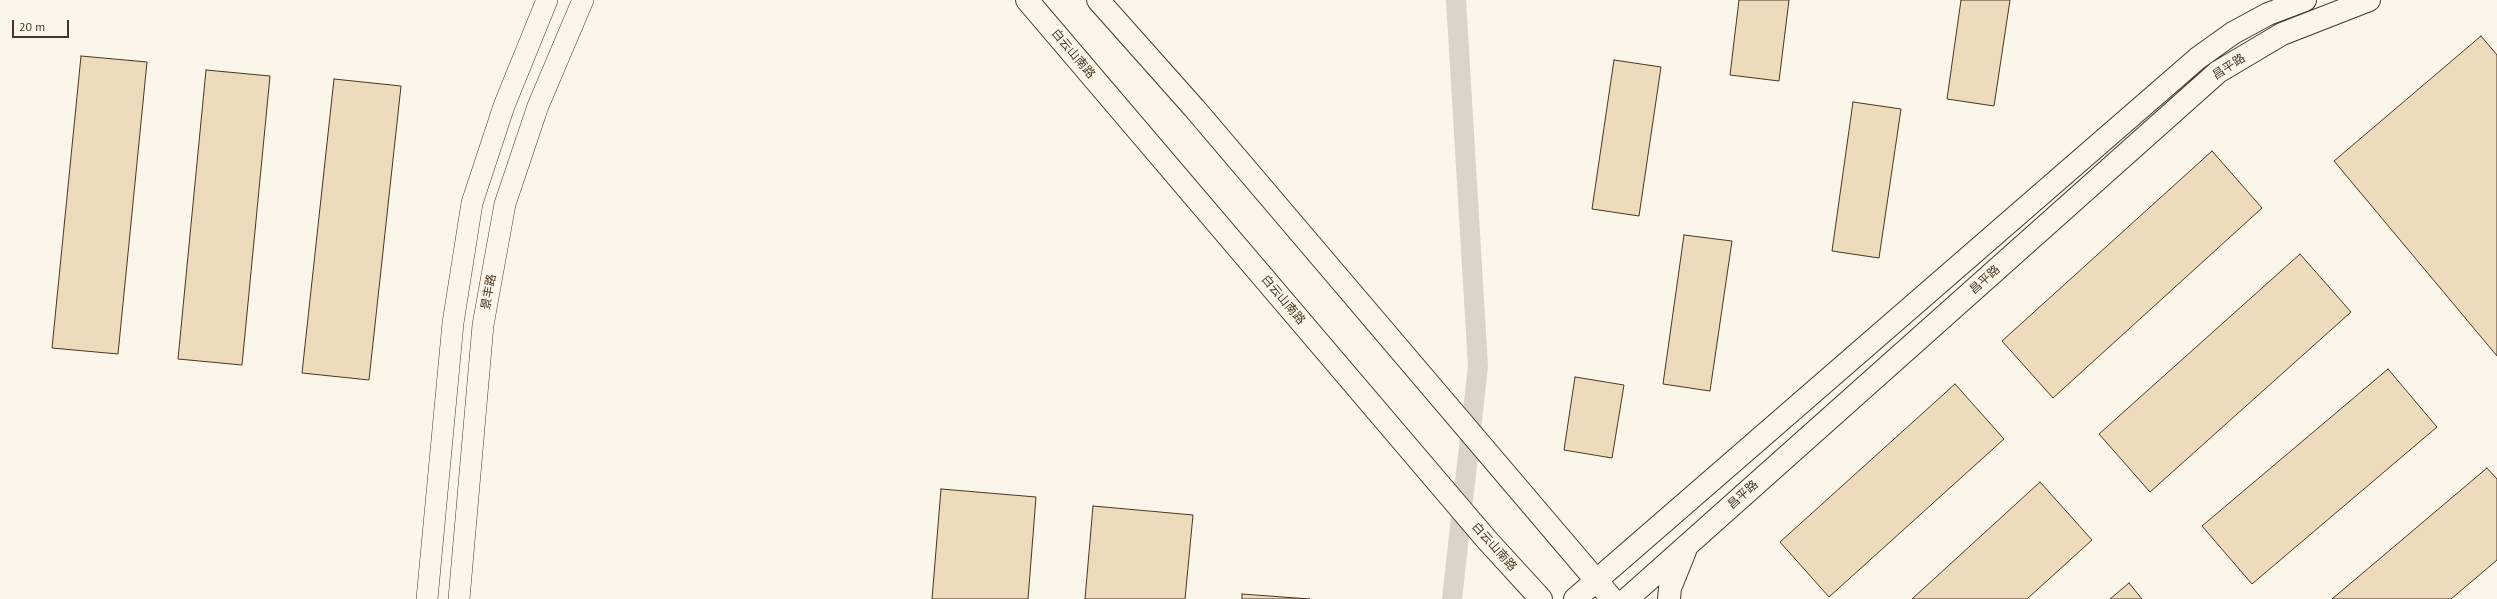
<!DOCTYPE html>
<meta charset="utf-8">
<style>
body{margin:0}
#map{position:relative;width:2497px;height:599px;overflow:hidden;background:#fbf6e9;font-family:"PT Sans",sans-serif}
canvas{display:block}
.scale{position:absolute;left:12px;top:20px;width:57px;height:18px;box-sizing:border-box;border:2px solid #4a3520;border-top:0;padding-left:5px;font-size:12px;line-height:14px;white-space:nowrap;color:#4a3520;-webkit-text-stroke:3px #fbf6e9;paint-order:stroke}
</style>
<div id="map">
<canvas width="2497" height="599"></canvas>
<div class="scale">20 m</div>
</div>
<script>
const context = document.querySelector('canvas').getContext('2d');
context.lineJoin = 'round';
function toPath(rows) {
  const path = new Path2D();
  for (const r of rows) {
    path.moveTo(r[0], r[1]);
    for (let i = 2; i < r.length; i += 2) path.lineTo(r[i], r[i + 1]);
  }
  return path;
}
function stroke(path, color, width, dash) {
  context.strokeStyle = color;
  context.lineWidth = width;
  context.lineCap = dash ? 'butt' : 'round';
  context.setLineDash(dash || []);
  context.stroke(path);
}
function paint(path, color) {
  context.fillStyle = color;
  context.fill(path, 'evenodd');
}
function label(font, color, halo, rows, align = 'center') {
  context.font = font + ' "PT Sans","Noto Sans SC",sans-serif';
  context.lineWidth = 3;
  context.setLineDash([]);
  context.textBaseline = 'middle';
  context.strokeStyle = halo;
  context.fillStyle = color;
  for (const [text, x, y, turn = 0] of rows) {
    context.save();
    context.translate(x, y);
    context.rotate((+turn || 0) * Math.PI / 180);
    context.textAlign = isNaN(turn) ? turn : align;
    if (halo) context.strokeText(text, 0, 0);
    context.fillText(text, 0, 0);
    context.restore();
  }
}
stroke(toPath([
 [1452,599,1478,366,1456,0]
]), '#dcd4c6', 20);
const building = toPath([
 [1739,0,1789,0,1779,81,1730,75,1739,0],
 [1961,0,2010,0,1994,106,1947,99,1961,0],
 [2481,36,2497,55,2497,356,2334,161,2481,36],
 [81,56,147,62,118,354,52,348,81,56],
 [1614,60,1661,67,1639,216,1592,209,1614,60],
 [206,70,270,76,242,365,178,359,206,70],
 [334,79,401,86,369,380,302,373,334,79],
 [1853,102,1901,109,1879,258,1832,251,1853,102],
 [2212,151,2262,208,2053,398,2002,341,2212,151],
 [1684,235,1732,241,1710,391,1663,384,1684,235],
 [2300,254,2351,312,2150,492,2099,434,2300,254],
 [2388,369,2437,427,2252,584,2202,526,2388,369],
 [1575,377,1624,385,1612,458,1564,450,1575,377],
 [1955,384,2004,439,1829,597,1780,542,1955,384],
 [2487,468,2497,479,2497,560,2451,599,2332,599,2487,468],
 [2040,482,2092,540,2027,599,1912,599,2040,482],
 [941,489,1036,497,1028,599,932,599,941,489],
 [1093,506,1193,515,1185,599,1085,599,1093,506],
 [2129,583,2142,599,2110,599,2129,583],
 [1242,594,1310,599,1242,599,1242,594]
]);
paint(building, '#ecdcbc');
stroke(building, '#4a3520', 1);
const minor = toPath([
 [427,599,453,323,472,203,504,106,547,0],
 [459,599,483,325,505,204,538,106,583,0]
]);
const major = toPath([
 [1027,0,1487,540,1541,599],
 [1098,0,1195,109,1612,599],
 [1575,599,2198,58,2233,33,2268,14,2305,0],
 [1627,599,2218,72,2282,34,2369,0],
 [1669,599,1670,588,1685,551]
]);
stroke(minor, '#4a3520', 22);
stroke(major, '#4a3520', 24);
stroke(minor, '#fbf6e9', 21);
stroke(major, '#fbf6e9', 22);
label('12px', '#4a3520', '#fbf6e9', [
 ["白云山南路",1073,54,50],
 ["昌平路",2229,67,-33],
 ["昌平路",1985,280,-42],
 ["景丰路",489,292,-80],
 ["白云山南路",1283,300,50],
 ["昌平路",1743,495,-42],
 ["白云山南路",1494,547,48]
]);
</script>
